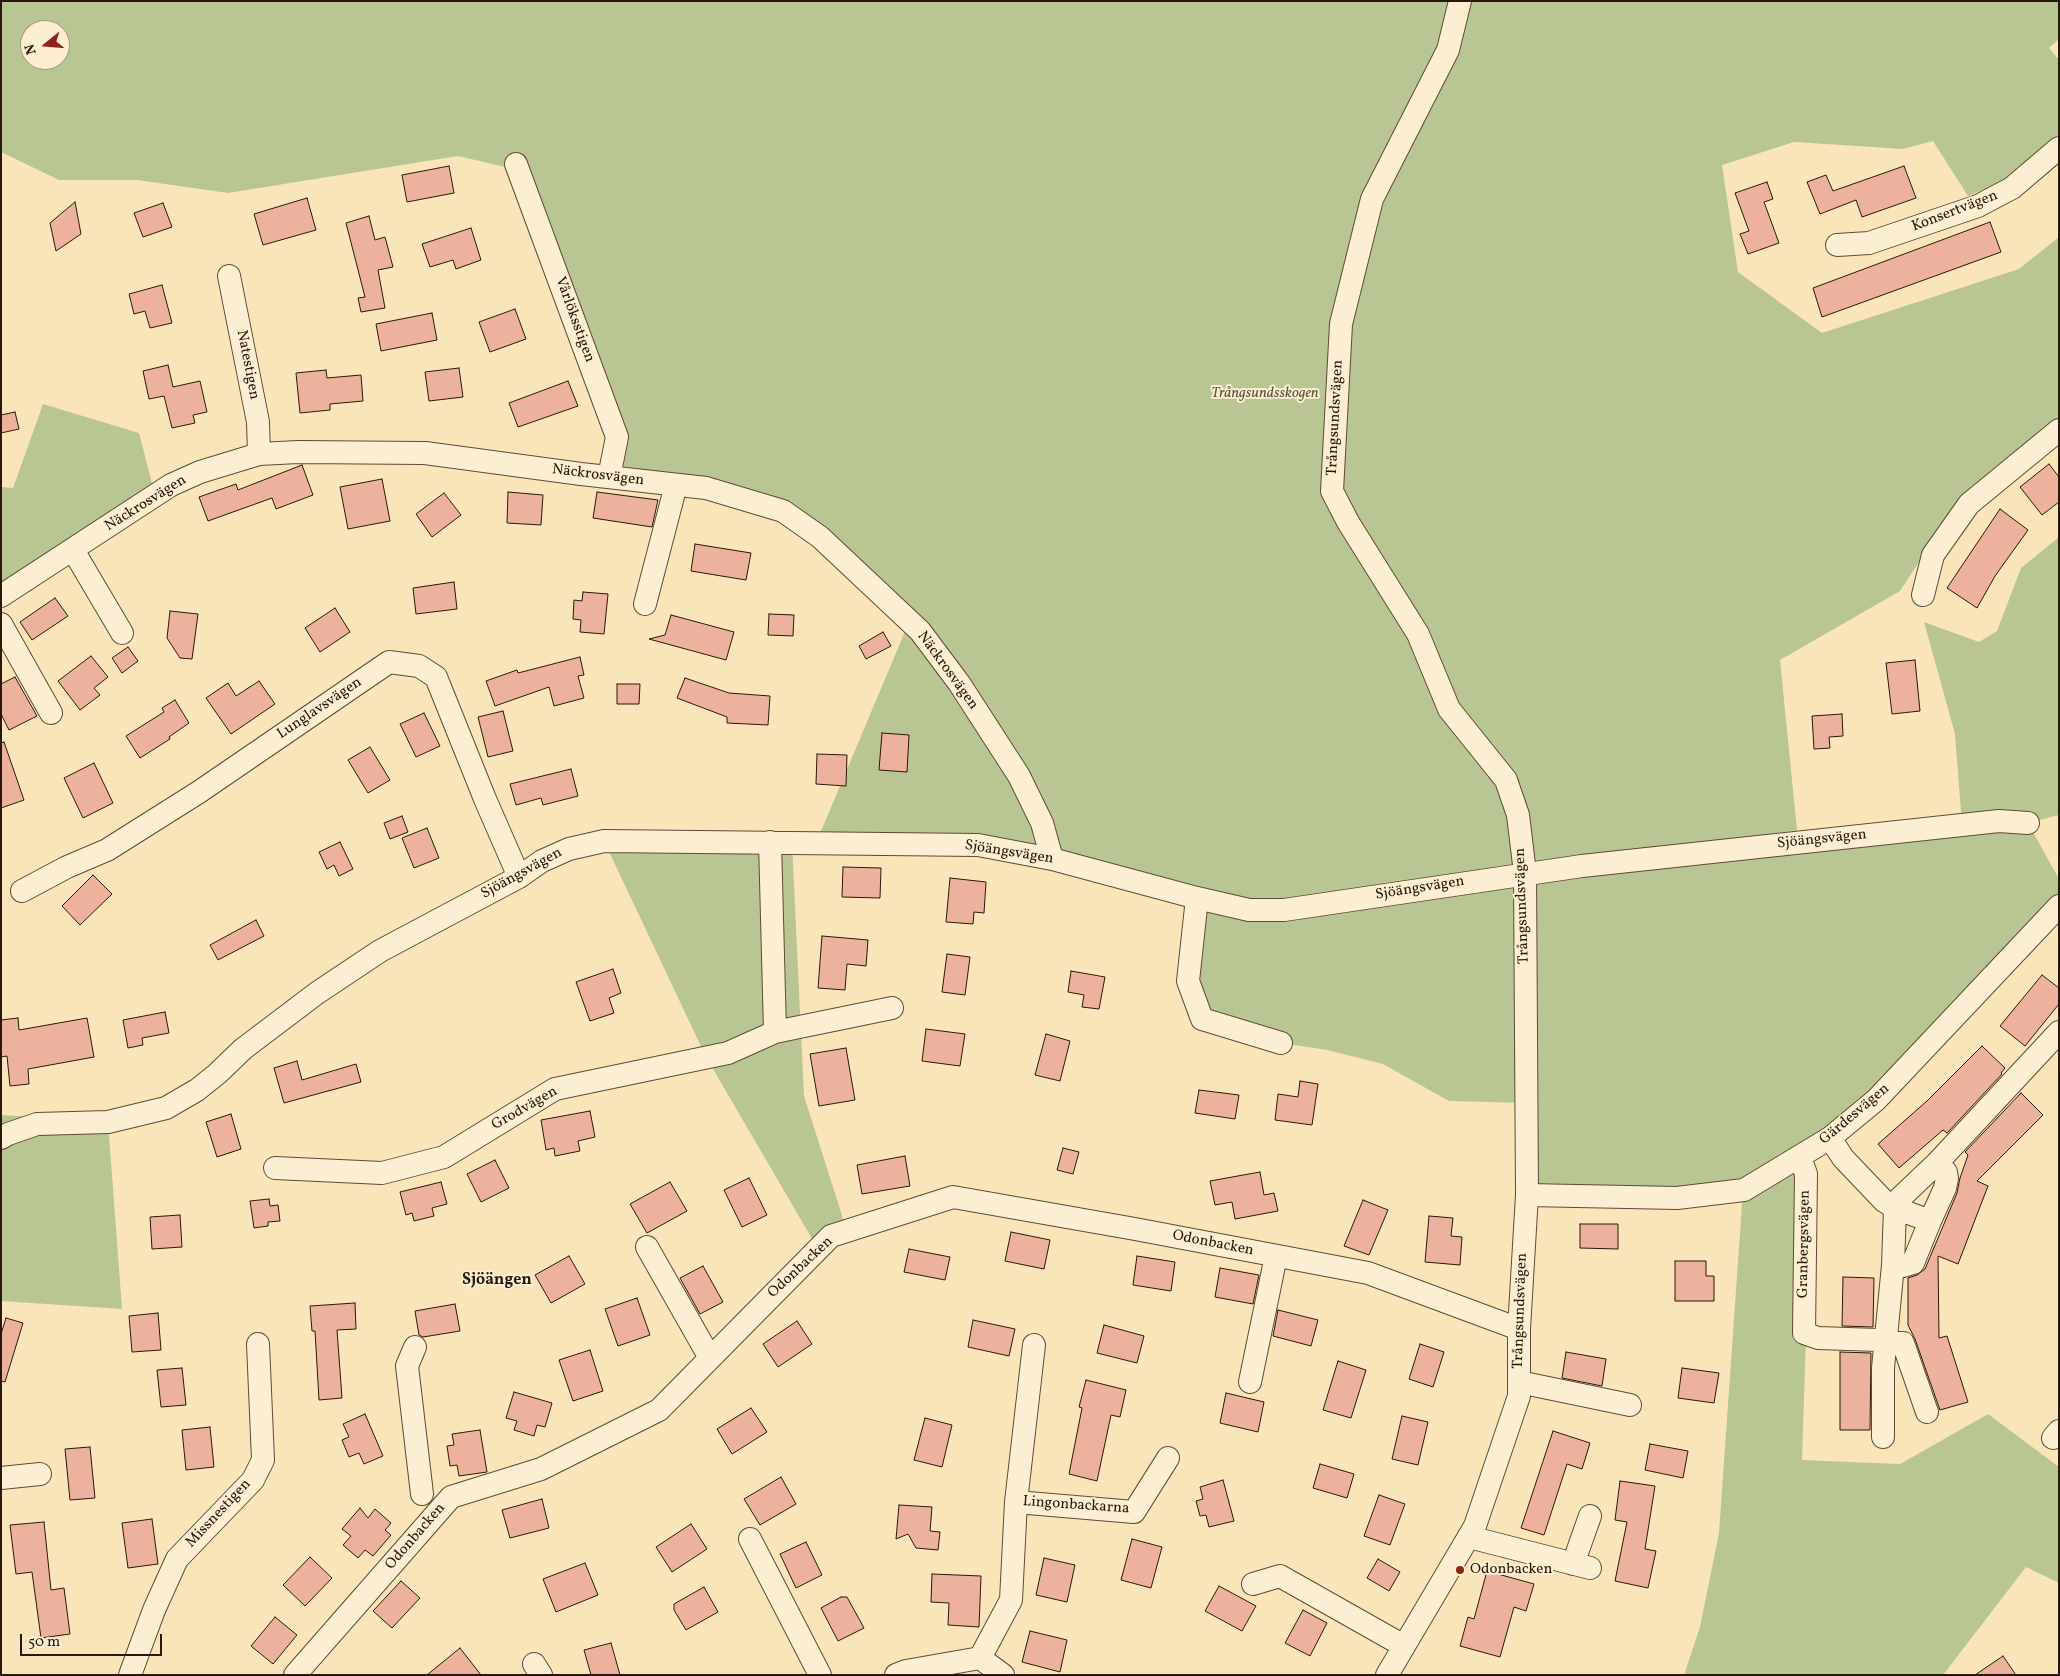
<!DOCTYPE html>
<meta charset="utf-8">
<style>
body{margin:0}
#map{position:relative;width:2060px;height:1676px;overflow:hidden;background:#fae5bb;font-family:Vollkorn,serif}
canvas{display:block}
.frame{position:absolute;inset:0;border:2px solid #29180a;pointer-events:none}
.north{position:absolute;left:20px;top:20px;width:50px;height:50px;box-sizing:border-box;background:#fceed3;border:1px solid #a89883;border-radius:50%;rotate:253deg;font-size:14px;font-weight:700;line-height:20px;text-align:center;color:#29180a}
.north::after{content:'';display:block;margin:auto;width:18px;height:22px;background:#8f2418;clip-path:polygon(50% 0,100% 100%,50% 72%,0 100%)}
.scale{position:absolute;left:20px;top:1634px;width:142px;height:22px;box-sizing:border-box;border:2px solid #29180a;border-top:0;padding-left:6px;font-size:15px;line-height:18px;white-space:nowrap;color:#29180a;-webkit-text-stroke:4px #fceed3;paint-order:stroke}
</style>
<div id="map">
<canvas width="2060" height="1676"></canvas>
<div class="frame"></div>
<div class="north">N</div>
<div class="scale">50 m</div>
</div>
<script>
const context = document.querySelector('canvas').getContext('2d');
context.lineJoin = 'round';
function paint(path, color) {
  context.fillStyle = color;
  context.fill(path, 'evenodd');
}
function toPath(rows) {
  const path = new Path2D();
  for (const r of rows) {
    path.moveTo(r[0], r[1]);
    for (let i = 2; i < r.length; i += 2) path.lineTo(r[i], r[i + 1]);
  }
  return path;
}
function stroke(path, color, width, dash) {
  context.strokeStyle = color;
  context.lineWidth = width;
  context.lineCap = dash ? 'butt' : 'round';
  context.setLineDash(dash || []);
  context.stroke(path);
}
function label(font, color, halo, rows, align = 'center') {
  context.font = font + ' Vollkorn,serif';
  context.lineWidth = 4;
  context.setLineDash([]);
  context.textBaseline = 'middle';
  context.strokeStyle = halo;
  context.fillStyle = color;
  for (const [text, x, y, turn = 0] of rows) {
    context.save();
    context.translate(x, y);
    context.rotate((+turn || 0) * Math.PI / 180);
    context.textAlign = isNaN(turn) ? turn : align;
    if (halo) context.strokeText(text, 0, 0);
    context.fillText(text, 0, 0);
    context.restore();
  }
}
paint(toPath([
 [1,1,2059,1,2059,39,2049,48,2059,60,2059,134,2006,180,1968,196,1933,141,1903,149,1794,142,1722,165,1738,272,1822,333,2019,269,2059,237,2059,421,1950,515,1900,591,1780,660,1797,830,1491,878,1962,825,1955,734,1924,622,1979,642,1997,631,2021,568,2059,537,2059,815,2028,823,2059,879,2059,907,1812,1150,1802,1460,1900,1464,1988,1414,2059,1467,2059,1583,2026,1567,1943,1675,1684,1675,1700,1627,1719,1533,1743,1190,1527,1195,1526,1103,1449,1101,1383,1064,1327,1050,1281,1043,1202,1019,1188,981,1197,899,1052,859,816,843,909,622,783,511,609,477,617,437,518,170,458,156,228,193,137,180,59,180,1,152],
 [30,30,60,30,60,60,30,60],
 [43,404,139,433,155,495,1,596,1,487,13,488],
 [604,841,792,842,804,1096,847,1231,818,1249,706,1057],
 [1,1115,108,1122,122,1309,1,1301]
]), '#b9c694');
const building = toPath([
 [449,166,454,193,407,202,402,175,449,166],
 [1904,166,1916,198,1862,217,1856,200,1820,214,1807,182,1826,175,1833,191,1904,166],
 [1767,182,1773,199,1764,202,1779,243,1748,254,1740,234,1749,231,1735,193,1767,182],
 [307,198,316,230,263,245,254,214,307,198],
 [75,202,81,234,56,251,50,223,75,202],
 [163,203,172,227,143,237,134,213,163,203],
 [369,216,375,240,385,237,393,267,378,270,385,308,361,312,358,298,365,297,346,223,369,216],
 [1990,222,2001,252,1822,317,1813,288,1990,222],
 [471,228,481,260,456,269,453,260,430,267,422,244,471,228],
 [162,285,172,323,150,328,145,311,134,314,129,294,162,285],
 [515,309,526,339,490,352,479,322,515,309],
 [432,313,437,340,381,351,376,324,432,313],
 [168,365,173,387,200,381,207,412,193,415,195,423,172,428,164,396,149,399,143,371,168,365],
 [459,368,463,397,429,401,425,372,459,368],
 [326,370,327,378,361,375,363,401,330,404,330,410,300,413,296,373,326,370],
 [568,381,578,406,518,427,509,403,568,381],
 [15,412,19,429,1,433,1,415,15,412],
 [2049,464,2059,477,2059,502,2042,515,2020,487,2049,464],
 [302,465,313,495,276,509,272,498,208,521,199,497,236,484,238,490,302,465],
 [382,479,390,521,348,529,340,487,382,479],
 [508,492,543,495,541,525,507,523,508,492],
 [597,492,658,500,652,527,593,518,597,492],
 [444,493,461,515,432,537,416,514,444,493],
 [2000,509,2028,530,1995,576,1977,608,1947,588,2000,509],
 [695,544,751,553,746,580,691,571,695,544],
 [454,582,457,609,416,614,413,588,454,582],
 [583,592,608,594,604,634,580,632,581,620,573,619,574,600,582,601,583,592],
 [55,598,68,616,32,640,20,622,55,598],
 [335,608,350,632,320,652,305,628,335,608],
 [170,611,198,614,192,659,180,658,167,638,170,611],
 [769,614,794,615,793,636,768,635,769,614],
 [671,615,734,632,726,660,649,639,665,635,671,615],
 [883,632,891,646,866,659,859,646,883,632],
 [128,647,138,661,122,673,112,658,128,647],
 [91,656,108,677,94,688,100,695,80,710,58,681,91,656],
 [580,657,584,675,578,676,584,698,554,706,549,687,495,706,486,681,517,670,518,673,580,657],
 [1915,660,1920,711,1892,714,1886,663,1915,660],
 [15,677,37,716,9,730,1,714,1,684,15,677],
 [685,678,729,693,770,696,768,725,727,723,727,717,677,698,685,678],
 [259,681,275,704,231,734,206,698,228,683,236,696,259,681],
 [617,684,640,684,639,704,617,704,617,684],
 [175,700,189,723,169,737,170,739,140,758,126,736,164,712,162,708,175,700],
 [503,711,513,751,488,757,478,717,503,711],
 [424,713,440,746,416,757,400,724,424,713],
 [1842,714,1843,736,1829,737,1830,748,1814,749,1812,716,1842,714],
 [882,733,909,735,907,772,879,770,882,733],
 [4,742,24,800,1,808,1,743,4,742],
 [370,747,390,780,368,793,348,760,370,747],
 [817,754,847,755,846,786,816,784,817,754],
 [94,763,113,803,83,818,64,778,94,763],
 [571,769,578,796,543,805,541,798,516,805,510,784,571,769],
 [402,816,408,832,390,839,384,823,402,816],
 [427,828,439,858,414,868,402,838,427,828],
 [340,842,353,869,339,876,334,865,327,869,319,852,340,842],
 [843,867,881,868,880,898,842,897,843,867],
 [93,875,112,894,80,925,62,906,93,875],
 [950,878,986,882,984,913,974,912,973,924,946,922,950,878],
 [256,920,264,936,218,960,210,945,256,920],
 [822,936,868,940,866,966,847,964,845,990,818,988,822,936],
 [947,954,970,957,965,995,942,992,947,954],
 [613,969,621,993,609,998,614,1013,590,1021,576,982,613,969],
 [1071,971,1105,977,1099,1009,1082,1007,1084,995,1068,992,1071,971],
 [2042,975,2059,988,2059,1004,2025,1046,2000,1026,2042,975],
 [165,1012,169,1033,142,1038,143,1045,128,1048,123,1020,165,1012],
 [18,1018,19,1030,87,1018,94,1057,28,1069,29,1084,10,1086,7,1056,1,1057,1,1020,18,1018],
 [926,1029,965,1034,960,1066,922,1061,926,1029],
 [1046,1034,1070,1041,1060,1081,1035,1075,1046,1034],
 [1982,1046,2005,1068,2001,1073,2002,1074,1947,1133,1943,1130,1899,1168,1878,1144,1927,1101,1982,1046],
 [846,1048,855,1100,819,1106,810,1054,846,1048],
 [297,1061,302,1080,356,1064,361,1082,284,1103,274,1068,297,1061],
 [1300,1081,1318,1084,1312,1125,1275,1120,1278,1094,1298,1097,1300,1081],
 [1199,1090,1239,1095,1235,1119,1195,1113,1199,1090],
 [2021,1093,2043,1115,1977,1181,1988,1186,1958,1264,1938,1256,1939,1338,1947,1336,1968,1402,1940,1410,1915,1339,1908,1325,1908,1278,1917,1275,1925,1269,1957,1193,1960,1178,1968,1155,1965,1152,2021,1093],
 [590,1111,595,1137,578,1141,580,1151,555,1156,554,1148,546,1150,541,1120,590,1111],
 [231,1114,241,1149,217,1157,206,1122,231,1114],
 [1063,1148,1079,1152,1073,1174,1057,1170,1063,1148],
 [905,1156,910,1186,862,1194,857,1165,905,1156],
 [495,1160,509,1188,481,1202,467,1174,495,1160],
 [1260,1172,1264,1195,1274,1193,1278,1211,1235,1219,1232,1202,1215,1205,1210,1181,1260,1172],
 [749,1178,767,1215,742,1227,724,1190,749,1178],
 [441,1182,447,1204,432,1208,434,1216,414,1221,412,1213,406,1215,400,1192,441,1182],
 [670,1182,687,1211,647,1233,630,1204,670,1182],
 [269,1199,270,1206,278,1205,280,1221,268,1222,268,1226,254,1228,250,1201,269,1199],
 [1363,1200,1388,1210,1369,1255,1344,1246,1363,1200],
 [180,1215,182,1247,152,1249,150,1217,180,1215],
 [1429,1216,1453,1218,1451,1236,1462,1237,1460,1265,1425,1262,1429,1216],
 [1580,1224,1618,1224,1618,1249,1580,1248,1580,1224],
 [1011,1232,1050,1240,1044,1269,1005,1261,1011,1232],
 [909,1249,950,1257,945,1280,904,1272,909,1249],
 [569,1256,585,1284,551,1303,535,1275,569,1256],
 [1137,1256,1175,1262,1171,1291,1133,1285,1137,1256],
 [1675,1261,1706,1261,1706,1276,1714,1276,1714,1301,1675,1301,1675,1261],
 [703,1266,723,1302,700,1314,680,1278,703,1266],
 [1220,1268,1259,1275,1253,1304,1215,1297,1220,1268],
 [1843,1277,1874,1278,1873,1327,1842,1326,1843,1277],
 [637,1298,650,1335,618,1346,605,1309,637,1298],
 [355,1303,356,1329,337,1330,342,1398,319,1400,315,1331,312,1331,310,1306,355,1303],
 [455,1304,460,1331,423,1337,419,1335,415,1311,455,1304],
 [1278,1310,1318,1320,1311,1346,1273,1336,1278,1310],
 [158,1313,161,1350,132,1352,129,1316,158,1313],
 [6,1318,23,1323,5,1382,1,1381,1,1334,6,1318],
 [973,1320,1015,1329,1009,1356,968,1347,973,1320],
 [797,1321,812,1344,778,1367,763,1344,797,1321],
 [1104,1325,1144,1336,1137,1363,1097,1353,1104,1325],
 [1420,1344,1444,1352,1433,1387,1409,1379,1420,1344],
 [590,1350,603,1391,573,1401,559,1360,590,1350],
 [1566,1352,1606,1359,1602,1386,1562,1378,1566,1352],
 [1840,1352,1871,1353,1870,1430,1840,1430,1840,1352],
 [1338,1361,1366,1370,1351,1418,1323,1410,1338,1361],
 [182,1368,186,1405,161,1407,157,1370,182,1368],
 [1682,1368,1719,1373,1714,1403,1678,1398,1682,1368],
 [1086,1380,1126,1390,1120,1417,1111,1415,1097,1481,1069,1474,1082,1408,1079,1407,1086,1380],
 [514,1392,552,1403,545,1427,537,1425,534,1436,514,1430,517,1421,506,1418,514,1392],
 [1226,1393,1264,1402,1258,1432,1220,1423,1226,1393],
 [751,1408,767,1432,732,1454,717,1429,751,1408],
 [365,1414,383,1456,364,1464,359,1453,349,1457,342,1440,349,1437,343,1424,365,1414],
 [1402,1416,1428,1422,1418,1465,1392,1459,1402,1416],
 [925,1418,952,1425,942,1467,914,1460,925,1418],
 [210,1427,214,1467,186,1470,182,1430,210,1427],
 [480,1430,487,1472,459,1476,457,1465,450,1466,447,1446,454,1445,452,1434,480,1430],
 [1553,1431,1590,1443,1582,1469,1567,1464,1544,1535,1521,1528,1553,1431],
 [1650,1444,1688,1451,1683,1478,1645,1470,1650,1444],
 [90,1447,95,1498,70,1500,65,1449,90,1447],
 [1320,1464,1354,1474,1347,1498,1313,1488,1320,1464],
 [781,1477,796,1504,760,1525,744,1499,781,1477],
 [1223,1480,1234,1521,1209,1527,1206,1515,1200,1516,1196,1501,1203,1499,1200,1487,1223,1480],
 [1620,1481,1655,1486,1645,1549,1656,1551,1648,1588,1615,1581,1627,1522,1615,1520,1620,1481],
 [1379,1495,1405,1504,1390,1545,1364,1536,1379,1495],
 [542,1499,549,1528,510,1538,502,1510,542,1499],
 [899,1505,932,1507,930,1531,940,1532,938,1550,916,1548,908,1534,896,1539,899,1505],
 [360,1508,368,1518,375,1509,391,1523,385,1530,391,1535,373,1556,365,1550,358,1558,343,1545,351,1536,342,1529,360,1508],
 [152,1519,158,1564,128,1568,122,1523,152,1519],
 [44,1522,51,1590,64,1588,70,1634,41,1638,32,1572,16,1574,10,1525,44,1522],
 [691,1524,707,1549,672,1572,656,1547,691,1524],
 [1132,1539,1162,1547,1151,1588,1121,1580,1132,1539],
 [806,1542,822,1575,796,1588,780,1554,806,1542],
 [310,1557,332,1578,305,1606,283,1585,310,1557],
 [1044,1558,1075,1565,1067,1602,1036,1595,1044,1558],
 [1378,1559,1400,1572,1389,1591,1367,1578,1378,1559],
 [585,1563,598,1595,556,1612,543,1579,585,1563],
 [1487,1571,1534,1584,1526,1611,1514,1607,1500,1657,1460,1646,1468,1617,1474,1619,1487,1571],
 [932,1574,981,1576,979,1627,948,1625,949,1603,931,1602,932,1574],
 [401,1581,420,1598,392,1628,373,1611,401,1581],
 [1219,1586,1256,1606,1242,1631,1205,1611,1219,1586],
 [704,1587,718,1612,686,1630,674,1610,674,1604,704,1587],
 [841,1597,847,1597,864,1628,838,1641,821,1608,841,1597],
 [1303,1610,1327,1623,1310,1656,1285,1643,1303,1610],
 [275,1617,297,1635,273,1664,251,1646,275,1617],
 [1030,1631,1067,1640,1060,1672,1022,1662,1030,1631],
 [611,1643,620,1675,591,1675,584,1650,611,1643],
 [460,1648,481,1675,427,1675,460,1648],
 [2003,1656,2016,1675,1975,1675,2003,1656]
]);
paint(building, '#ecb29d');
stroke(building, '#29180a', 1);
const minor = toPath([
 [516,164,617,437,609,477],
 [1837,245,1869,243,1978,206,2012,188,2059,148],
 [229,276,258,422,259,454],
 [73,550,122,633],
 [1923,595,1933,555,1969,504,2059,430],
 [1,596,171,485,200,472,259,454,298,452,425,453,581,474,706,488,783,511,820,537,920,631,959,683,1019,776,1042,823,1052,859],
 [645,604,676,485],
 [1,624,51,713],
 [770,842,775,1032],
 [22,891,67,867,107,850,199,792,389,662,419,666,436,677,485,799,519,877],
 [1197,898,1188,981,1202,1019,1281,1043],
 [1,1138,8,1134,37,1124,108,1122,166,1108,197,1090,217,1074,243,1049,317,993,380,951,519,877,542,861,569,849,604,841,978,845,1052,859,1197,898,1249,910,1284,910,1582,866,1999,821,2028,823],
 [1830,1138,1843,1158,1884,1201,1895,1208,1897,1201,1937,1163,2059,1032],
 [1800,1157,1806,1174,1804,1333,1818,1338,1878,1340,1885,1343,1903,1343,1927,1412],
 [275,1168,382,1173,444,1157,555,1089,728,1053,775,1032,892,1008],
 [1527,1195,1677,1198,1744,1190,1830,1138,1876,1100,2059,906],
 [1930,1221,1913,1263,1903,1266,1893,1265,1895,1208,1930,1221,1945,1188,1947,1178,1946,1172,1937,1163],
 [647,1247,710,1358],
 [415,1347,407,1366,422,1494],
 [1250,1382,1276,1256],
 [1519,1382,1630,1405],
 [1883,1437,1883,1368,1893,1265],
 [2053,1438,2059,1431],
 [1,1478,40,1474],
 [1016,1502,1134,1512,1168,1458],
 [1469,1537,1590,1568],
 [750,1539,820,1675],
 [1573,1564,1590,1516],
 [1253,1584,1280,1576,1404,1646],
 [534,1664,541,1675],
 [130,1675,154,1610,177,1559,253,1480,263,1460,258,1344],
 [295,1675,451,1497,541,1469,659,1410,831,1236,953,1197,1135,1229,1368,1273,1519,1329],
 [896,1675,906,1671,980,1658],
 [1003,1675,980,1658,1011,1600,1016,1502,1034,1345],
 [1387,1675,1475,1526,1519,1396,1519,1329,1527,1195,1525,873,1518,815,1506,780,1449,709,1418,634,1348,522,1332,491,1341,324,1372,199,1448,50,1460,1]
]);
stroke(minor, '#5d4b36', 24);
stroke(minor, '#fceed3', 22);
for (const [x, y, r, color] of [
 [1460,1570,5,"#8f2418"]
]) {
  const dot = new Path2D();
  dot.arc(x, y, r, 0, 2 * Math.PI);
  context.fillStyle = color;
  context.fill(dot);
  stroke(dot, '#fceed3', 2);
}
label('15px', '#29180a', '#fceed3', [
 ["Konsertvägen",1955,212,-21],
 ["Vårlöksstigen",574,320,70],
 ["Natestigen",247,365,79],
 ["Trångsundsvägen",1336,418,-87],
 ["Näckrosvägen",598,476,7],
 ["Näckrosvägen",146,504,-32],
 ["Näckrosvägen",947,671,54],
 ["Lunglavsvägen",320,709,-34],
 ["Sjöängsvägen",1822,840,-6],
 ["Sjöängsvägen",1009,853,9],
 ["Sjöängsvägen",522,874,-29],
 ["Sjöängsvägen",1420,889,-9],
 ["Trångsundsvägen",1523,906,-92],
 ["Grodvägen",525,1109,-30],
 ["Gärdesvägen",1855,1115,-40],
 ["Odonbacken",1213,1244,11],
 ["Granbergsvägen",1805,1244,-89],
 ["Odonbacken",801,1268,-43],
 ["Trångsundsvägen",1521,1311,-88],
 ["Lingonbackarna",1076,1506,4],
 ["Missnestigen",219,1514,-47],
 ["Odonbacken",416,1537,-49]
]);
label('italic 15px', '#5b553a', '#fceed3', [
 ["Trångsundsskogen",1265,394]
]);
label('15px', '#29180a', '#fceed3', [
 ["Odonbacken",1470,1570]
], 'left');
label('bold 16px', '#29180a', '#fceed3', [
 ["Sjöängen",497,1281]
]);
</script>
